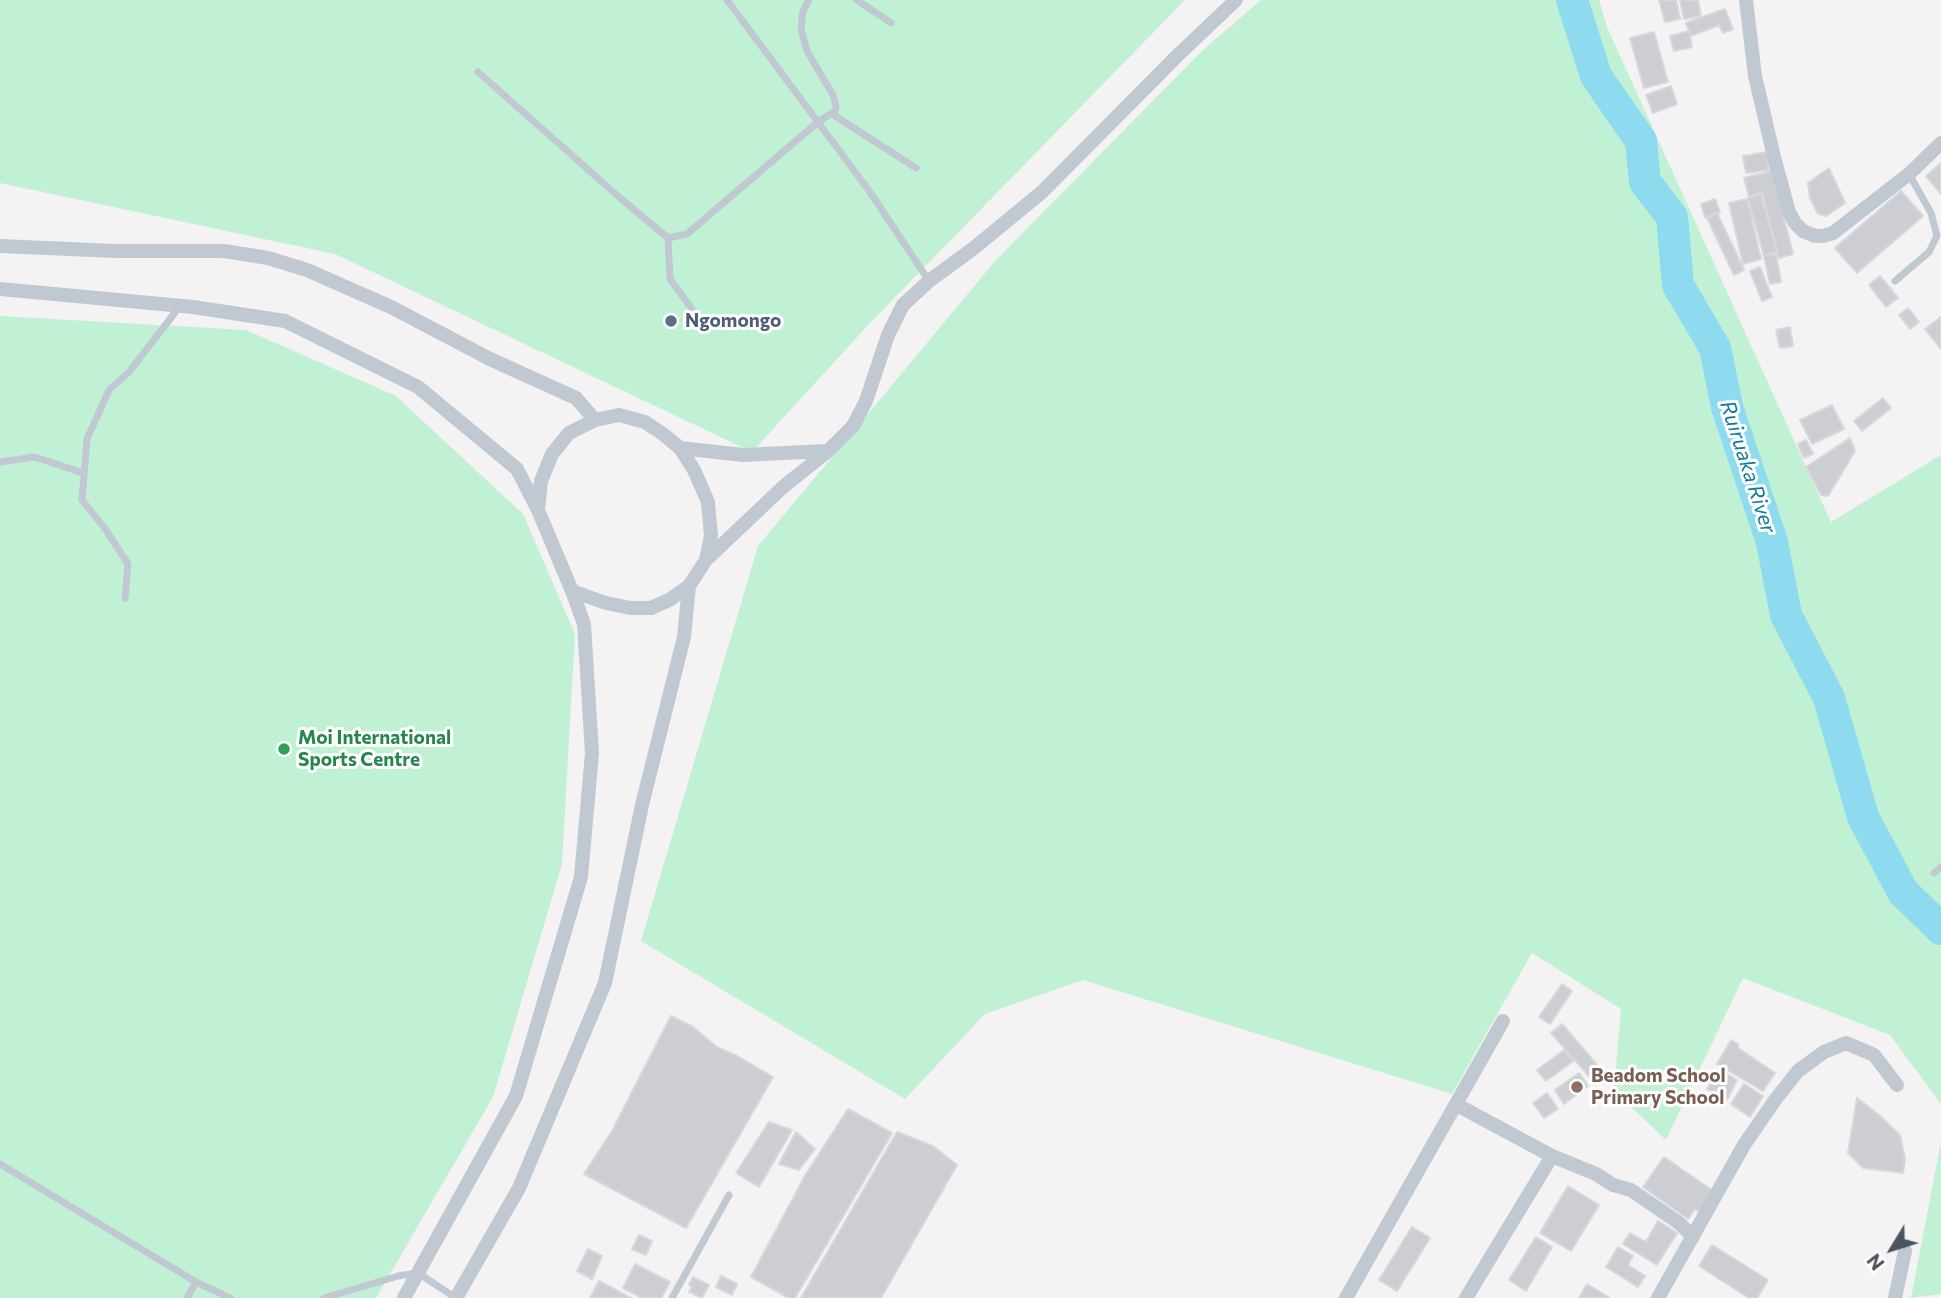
<!DOCTYPE html>
<style>
body{margin:0}
#map{position:relative;width:1941px;height:1298px;overflow:hidden;background:#f4f2f2;font-family:Commissioner,sans-serif}
canvas{display:block}
.north{position:absolute;left:1857px;top:1214px;width:70px;height:70px;-webkit-text-stroke:5px #fff;paint-order:stroke;rotate:232deg;font-size:19px;font-weight:700;line-height:28px;text-align:center;color:#495560}
.north::after{content:'';display:block;margin:auto;width:24px;height:32px;background:#495560;clip-path:polygon(50% 0,100% 100%,50% 72%,0 100%)}
</style>
<div id="map">
<canvas width="1941" height="1298"></canvas>
<div class="north">N</div>
</div>
<script>
const context = document.querySelector('canvas').getContext('2d');
context.lineJoin = 'round';
function paint(path, color) {
  context.fillStyle = color;
  context.fill(path, 'evenodd');
}
function toPath(rows) {
  const path = new Path2D();
  for (const r of rows) {
    path.moveTo(r[0], r[1]);
    for (let i = 2; i < r.length; i += 2) path.lineTo(r[i], r[i + 1]);
  }
  return path;
}
function stroke(path, color, width, dash) {
  context.strokeStyle = color;
  context.lineWidth = width;
  context.lineCap = dash ? 'butt' : 'round';
  context.setLineDash(dash || []);
  context.stroke(path);
}
function label(font, color, halo, rows, align = 'center') {
  context.font = font + ' Commissioner,sans-serif';
  context.lineWidth = 6;
  context.setLineDash([]);
  context.textBaseline = 'middle';
  context.strokeStyle = halo;
  context.fillStyle = color;
  for (const [text, x, y, turn = 0] of rows) {
    context.save();
    context.translate(x, y);
    context.rotate((+turn || 0) * Math.PI / 180);
    context.textAlign = isNaN(turn) ? turn : align;
    if (halo) context.strokeText(text, 0, 0);
    context.fillText(text, 0, 0);
    context.restore();
  }
}
paint(toPath([
 [0,0,1185,0,870,323,752,452,335,254,0,183],
 [1261,0,1599,0,1607,27,1831,522,1941,455,1941,1104,1890,1035,1743,978,1666,1140,1614,1091,1621,1009,1532,953,1452,1094,1083,980,985,1014,905,1099,641,941,758,546,996,260,1203,50],
 [0,316,246,330,396,396,523,514,575,634,562,864,493,1097,376,1298,0,1298],
 [1941,1142,1941,1294,1911,1298]
]), '#c1f1d4');
stroke(toPath([
 [1572,0,1596,76,1641,141,1645,182,1672,217,1678,285,1715,348,1727,407,1772,542,1786,615,1829,698,1863,817,1903,892,1941,929]
]), '#8edaee', 32);
const building = toPath([
 [1659,0,1676,0,1680,19,1665,22,1659,0],
 [1680,0,1698,0,1701,16,1684,19,1680,0],
 [1725,9,1733,29,1723,33,1719,25,1691,36,1686,23,1725,9],
 [1689,31,1692,47,1674,51,1670,36,1689,31],
 [1654,32,1668,82,1644,88,1630,38,1654,32],
 [1671,86,1677,104,1653,113,1646,95,1671,86],
 [1767,152,1769,170,1746,173,1743,156,1767,152],
 [1941,163,1941,194,1926,176,1941,163],
 [1829,168,1845,203,1826,216,1818,214,1810,198,1808,183,1829,168],
 [1772,171,1793,254,1779,258,1762,192,1749,196,1744,178,1772,171],
 [1901,191,1923,216,1857,273,1835,248,1901,191],
 [1761,194,1777,252,1764,256,1748,198,1761,194],
 [1715,199,1720,212,1705,217,1701,204,1715,199],
 [1747,199,1761,259,1743,264,1729,203,1747,199],
 [1717,213,1744,270,1734,275,1707,218,1717,213],
 [1776,254,1781,282,1770,284,1764,256,1776,254],
 [1760,267,1772,297,1762,301,1750,271,1760,267],
 [1880,276,1898,298,1886,307,1869,285,1880,276],
 [1908,308,1919,322,1910,329,1899,315,1908,308],
 [1941,317,1941,349,1925,329,1941,317],
 [1790,327,1793,346,1780,348,1776,330,1790,327],
 [1883,398,1891,408,1862,431,1854,421,1883,398],
 [1832,405,1844,429,1812,444,1800,420,1832,405],
 [1850,438,1855,451,1828,496,1821,495,1806,467,1850,438],
 [1806,440,1813,454,1804,458,1798,444,1806,440],
 [1562,984,1572,991,1550,1024,1539,1017,1562,984],
 [671,1016,693,1027,717,1047,737,1056,773,1077,686,1228,584,1174,612,1131,671,1016],
 [1562,1024,1605,1074,1595,1083,1551,1033,1562,1024],
 [1731,1040,1738,1044,1738,1048,1775,1073,1763,1091,1717,1064,1731,1040],
 [1564,1050,1573,1061,1546,1081,1537,1070,1564,1050],
 [1719,1069,1737,1080,1727,1100,1707,1089,1719,1069],
 [1579,1073,1588,1086,1564,1104,1555,1090,1579,1073],
 [1744,1084,1763,1096,1750,1117,1731,1104,1744,1084],
 [1547,1093,1558,1109,1544,1118,1533,1103,1547,1093],
 [1857,1098,1879,1115,1900,1135,1905,1159,1903,1173,1863,1168,1848,1153,1857,1098],
 [848,1109,892,1133,795,1298,789,1298,751,1277,806,1174,848,1109],
 [769,1122,792,1130,759,1187,736,1173,769,1122],
 [796,1132,815,1149,799,1170,779,1164,796,1132],
 [897,1132,933,1146,957,1165,881,1298,801,1298,897,1132],
 [1664,1157,1716,1193,1701,1214,1695,1209,1688,1219,1643,1187,1664,1157],
 [1568,1186,1599,1205,1571,1251,1540,1233,1568,1186],
 [1658,1221,1677,1233,1657,1265,1623,1244,1630,1233,1646,1242,1658,1221],
 [1412,1227,1430,1238,1397,1291,1379,1280,1412,1227],
 [639,1235,652,1241,646,1255,632,1249,639,1235],
 [1536,1237,1552,1247,1526,1291,1509,1280,1536,1237],
 [1712,1245,1768,1280,1757,1298,1749,1298,1699,1266,1712,1245],
 [1618,1247,1633,1256,1628,1265,1645,1276,1638,1287,1606,1267,1618,1247],
 [588,1249,602,1256,592,1279,577,1271,588,1249],
 [635,1264,670,1282,661,1298,642,1298,623,1288,635,1264],
 [721,1276,737,1284,732,1295,716,1287,721,1276],
 [693,1277,709,1285,702,1298,689,1292,692,1287,689,1285,693,1277],
 [599,1281,631,1298,590,1298,599,1281],
 [1587,1284,1610,1298,1579,1298,1587,1284]
]);
paint(building, '#ccced4');
stroke(building, '#d6d8dd', 2);
stroke(toPath([
 [727,0,870,192,929,281],
 [857,0,891,23],
 [478,72,619,197,668,238,687,234,818,122,835,111,836,107,833,95,807,51,801,29,803,11,809,0],
 [832,114,916,168],
 [668,238,670,279,694,312],
 [1895,281,1929,252,1937,236,1931,213,1909,174],
 [0,462,35,457,83,473],
 [125,598,128,564,106,530,82,500,87,439,109,390,129,372,180,306],
 [1934,873,1941,867],
 [0,1164,196,1282,230,1298],
 [187,1298,196,1282],
 [324,1298,398,1276,418,1273,456,1298],
 [672,1298,729,1195]
]), '#c0c9d1', 7);
stroke(toPath([
 [1746,0,1755,76,1774,157,1789,212,1795,223,1803,231,1815,236,1823,236,1833,233,1909,174,1941,143],
 [0,246,115,251,224,251,268,258,307,270,391,307,490,359,576,398,595,420],
 [0,289,193,307,285,321,418,387,517,469,538,510],
 [619,415,645,422,663,434,680,448,694,470,708,502,711,536,706,560,689,586,669,600,651,608,631,608,606,603,572,591,538,510,541,481,552,454,569,433,595,420,619,415],
 [680,448,743,455,826,451],
 [706,560,783,487,828,451,853,426,866,401,888,335,903,305,929,281,974,248,1042,192,1178,55,1236,0],
 [1457,1105,1552,1156],
 [404,1298,516,1096,581,877,592,753,584,624,572,591],
 [456,1298,519,1188,605,983,642,805,684,637,689,586],
 [1346,1298,1503,1021],
 [1466,1298,1552,1156,1596,1174,1613,1185,1631,1190,1679,1223,1693,1237],
 [1658,1298,1744,1145,1775,1100,1798,1071,1824,1052,1846,1043,1874,1055,1897,1085],
 [1895,1298,1905,1251]
]), '#c0c9d1', 14);
for (const [x, y, r, color] of [
 [671,321,7,"#5c6f8a"],
 [284,749,7,"#2e9e5b"],
 [1577,1087,7,"#8d6e63"]
]) {
  const dot = new Path2D();
  dot.arc(x, y, r, 0, 2 * Math.PI);
  context.fillStyle = color;
  context.fill(dot);
  stroke(dot, '#fff', 2.5);
}
label('bold 19px', '#4e5e75', '#fff', [
 ["Ngomongo",685,321]
], 'left');
label('bold 19px', '#27864d', '#fff', [
 ["Moi International",298,738],
 ["Sports Centre",298,760]
], 'left');
label('bold 19px', '#785e54', '#fff', [
 ["Beadom School",1591,1076],
 ["Primary School",1591,1098]
], 'left');
label('italic 21px', '#0b7c9a', '#fff', [
 ["Ruiruaka River",1748,467,72]
]);
</script>
